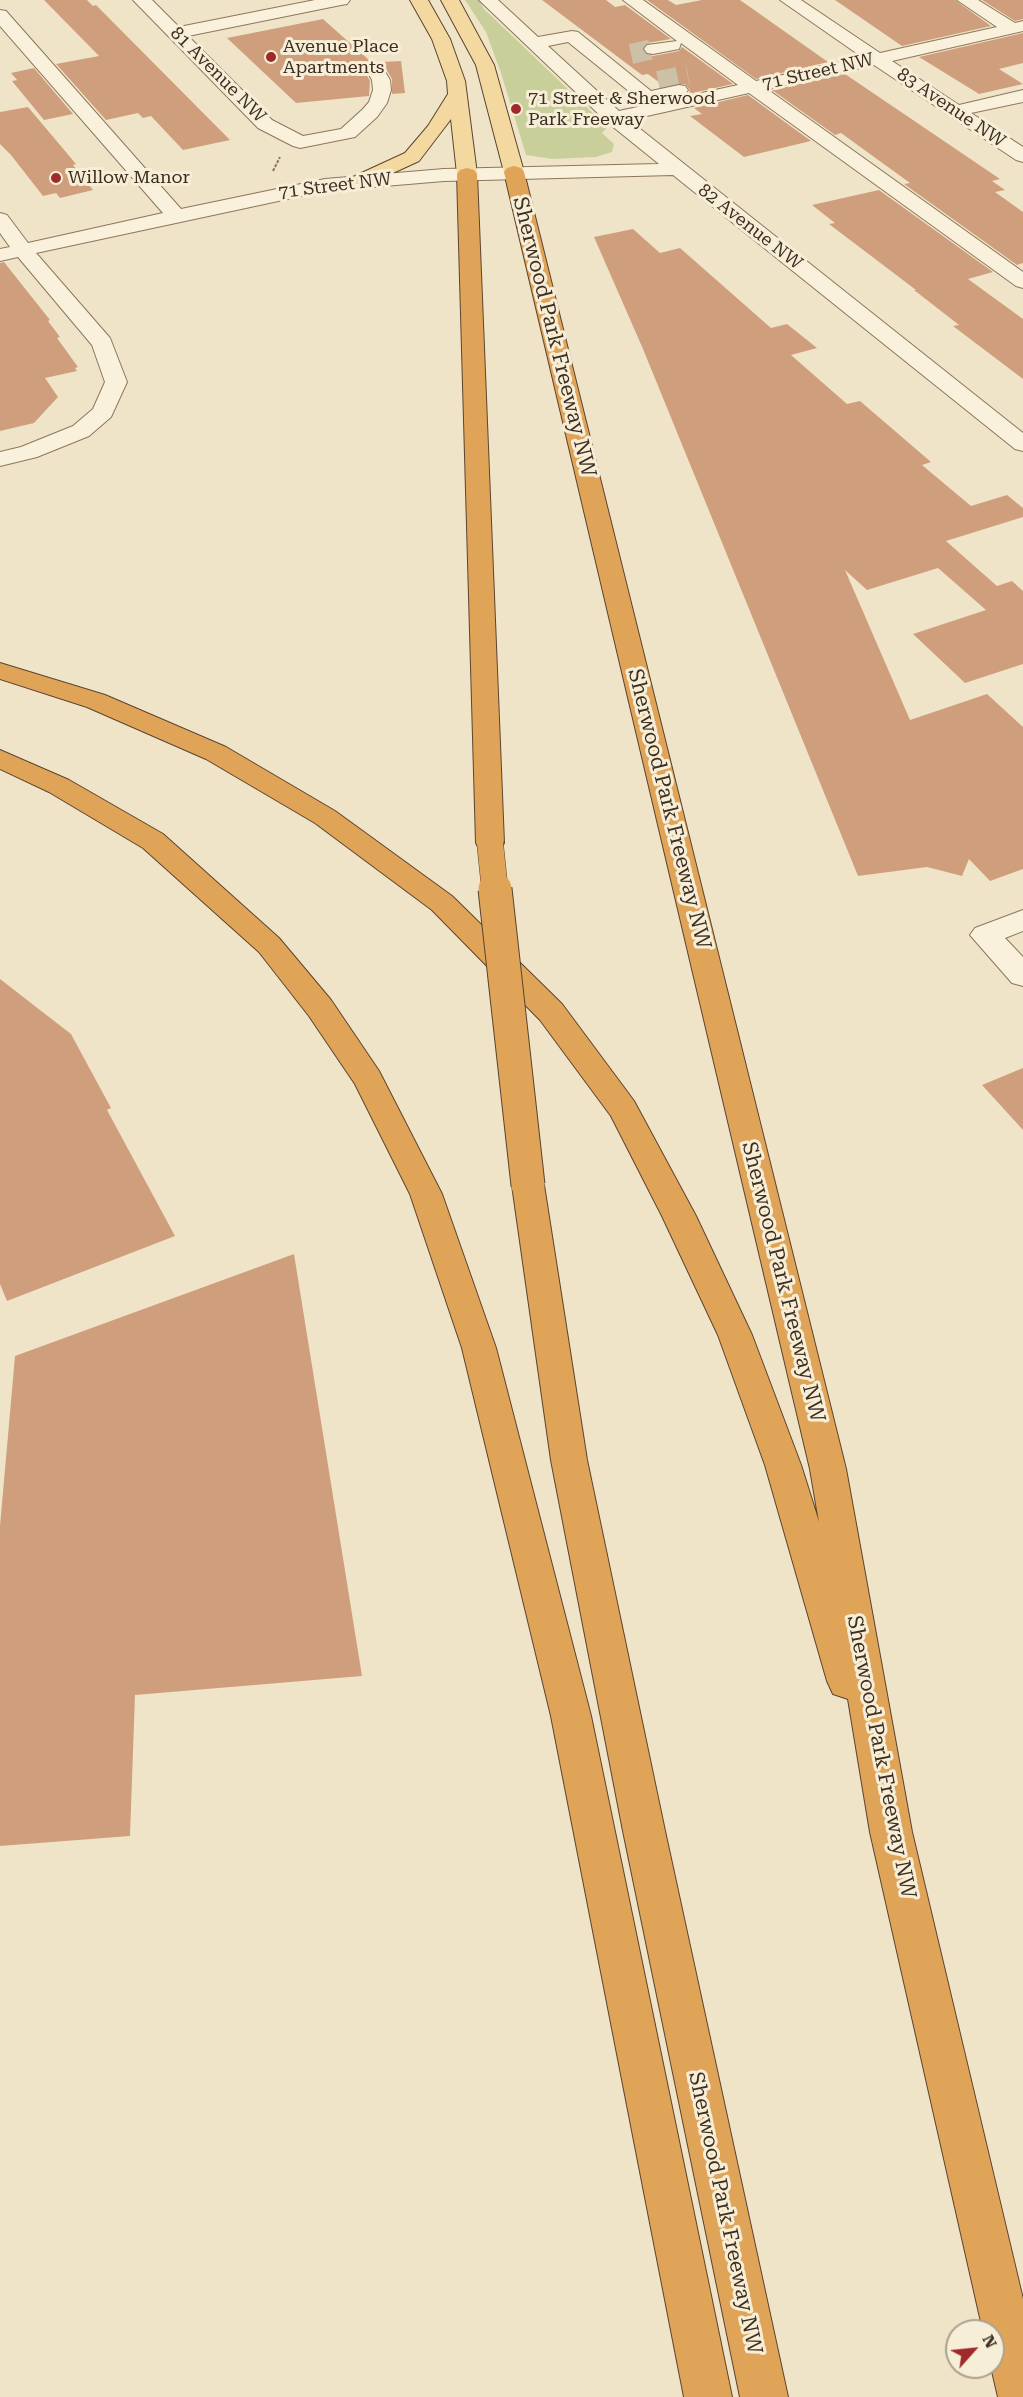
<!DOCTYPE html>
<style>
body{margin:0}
#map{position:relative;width:1023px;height:2397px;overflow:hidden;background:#f0e4c8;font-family:"Roboto Serif",serif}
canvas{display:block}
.north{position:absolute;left:945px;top:2319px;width:60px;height:60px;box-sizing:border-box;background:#f7eed8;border:2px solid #ada18e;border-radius:50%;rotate:63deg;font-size:16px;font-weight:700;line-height:24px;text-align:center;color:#3d2e20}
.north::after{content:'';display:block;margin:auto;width:21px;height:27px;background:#9e2a2b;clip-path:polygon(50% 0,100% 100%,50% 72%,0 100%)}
</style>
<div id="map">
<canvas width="1023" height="2397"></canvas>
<div class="north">N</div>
</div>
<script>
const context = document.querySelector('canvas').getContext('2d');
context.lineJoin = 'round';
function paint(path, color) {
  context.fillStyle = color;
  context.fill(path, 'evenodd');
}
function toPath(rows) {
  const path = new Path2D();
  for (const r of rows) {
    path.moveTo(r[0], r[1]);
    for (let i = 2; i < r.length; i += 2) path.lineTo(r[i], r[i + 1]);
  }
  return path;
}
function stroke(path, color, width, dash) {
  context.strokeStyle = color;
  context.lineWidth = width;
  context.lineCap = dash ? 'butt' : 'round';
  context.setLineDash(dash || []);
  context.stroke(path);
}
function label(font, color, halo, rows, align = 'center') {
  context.font = font + ' "Roboto Serif",serif';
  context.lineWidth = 6;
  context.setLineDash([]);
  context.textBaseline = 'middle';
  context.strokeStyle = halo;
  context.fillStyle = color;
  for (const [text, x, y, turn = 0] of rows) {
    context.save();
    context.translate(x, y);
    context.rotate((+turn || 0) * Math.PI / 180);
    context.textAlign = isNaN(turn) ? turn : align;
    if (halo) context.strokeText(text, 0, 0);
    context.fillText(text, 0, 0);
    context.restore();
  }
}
paint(toPath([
 [465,0,479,0,484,9,594,114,606,129,602,133,614,144,612,152,596,157,553,159,526,155,501,73,486,32]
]), '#c9cf9b');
paint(toPath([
 [44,0,87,0,93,6,96,5,230,140,183,150,151,116,143,118,138,113,106,120,56,64,99,56],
 [542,0,606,0,615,7,625,5,671,39,647,43,642,49,645,54,653,56,679,51,682,47,733,84,688,94,690,90,685,84,664,86,648,74,642,75],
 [647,0,668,0,676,5,702,0,740,0,828,62,756,79],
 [835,0,955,0,991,26,902,46],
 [982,0,1023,0,1023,19,1015,21],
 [323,19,370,61,366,62,363,68,370,81,369,96,296,103,227,38],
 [1023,33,1023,63,999,69,1023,84,979,94,919,57],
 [401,61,405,93,392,94,392,79,382,62],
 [34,68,73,114,44,120,12,81,17,80,11,73],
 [845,74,1000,179,992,181,1005,190,995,192,1023,212,1023,263,1017,265,904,184,910,183,841,133,835,135,772,90],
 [748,95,811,141,744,157,690,116,702,114,694,108],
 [28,107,76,164,73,165,93,190,60,198,56,193,43,196,11,155,0,144,0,112],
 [879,190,993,272,968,279,1023,319,1023,379,953,326,959,325,914,290,916,290,829,224,835,223,812,205],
 [633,229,660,253,680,248,771,328,787,324,817,348,791,355,847,404,860,401,931,462,922,465,971,506,1007,495,1023,508,1023,517,946,541,997,586,1012,581,1023,591,1023,664,965,683,913,634,986,610,938,568,867,590,845,570,910,720,987,694,1023,727,1023,869,990,881,969,859,962,876,927,867,858,876,643,349,594,237],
 [4,262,50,320,48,321,60,337,57,338,78,367,75,368,77,371,45,378,58,397,34,423,0,431,0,263],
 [0,979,71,1034,111,1108,107,1110,175,1236,7,1301,0,1284],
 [1023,1068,1023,1130,982,1085],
 [294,1254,362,1676,135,1695,130,1836,0,1846,0,1526,15,1356]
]), '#cf9f7d');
stroke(toPath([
 [631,54,653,49],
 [658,81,688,75]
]), '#ccc0a6', 20, [20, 10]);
const minor = toPath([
 [133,0,152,0,179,27,315,0,350,0,347,4,341,5,188,36,272,120,303,136,341,129,363,109,369,102,373,90,372,80,365,67,368,63,380,63,390,80,391,90,387,103,377,117,355,137,300,148,293,146,258,128,133,0],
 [479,0,498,0,538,37,572,31,578,32,651,91,679,85,685,86,688,90,685,94,679,95,647,103,641,101,568,42,548,46,619,111,738,85,681,43,679,49,653,54,647,53,644,49,647,45,677,41,623,0,643,0,756,81,862,57,780,0,801,0,880,53,997,27,957,0,978,0,1015,23,1023,21,1023,31,892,61,959,105,1023,90,1023,102,971,113,1023,147,1023,162,1016,160,874,65,767,89,1023,272,1023,288,1016,286,749,93,629,120,1023,433,1023,451,1015,449,673,175,444,181,325,191,36,253,110,338,127,382,111,417,89,436,37,457,0,466,0,452,21,447,73,426,93,409,105,382,92,345,18,257,0,261,0,249,10,247,0,233,0,213,7,215,28,243,163,213,0,26,0,10,6,11,181,209,325,179,444,169,659,164,607,122,479,0],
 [1023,910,1023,931,1005,938,1023,957,1023,986,1012,983,970,935,975,928,1023,910]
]);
const major = toPath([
 [410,0,428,0,450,39,465,81,477,174,474,178,467,180,460,178,457,174,451,119,419,161,369,184,355,184,352,180,355,176,405,153,428,126,448,94,447,81,432,39,410,0],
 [441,0,459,0,494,65,524,172,521,176,514,178,507,176,504,172,476,65,441,0]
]);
const highway = toPath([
 [514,166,521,168,524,172,846,1469,912,1832,1023,2299,1023,2397,998,2397,991,2367,993,2367,993,2331,983,2331,870,1832,848,1699,833,1694,827,1681,765,1465,718,1335,662,1216,611,1116,540,1020,432,910,315,823,206,759,87,707,0,679,0,663,105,695,226,747,335,811,452,896,562,1004,634,1101,696,1216,752,1335,801,1465,819,1522,810,1469,504,172,507,168,514,166],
 [467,168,474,170,477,174,504,843,500,850,490,852,480,850,476,843,457,174,460,170,467,168],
 [0,750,69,780,163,834,279,938,331,1000,379,1071,442,1194,496,1348,591,1716,732,2397,684,2397,551,1716,462,1348,410,1194,355,1084,309,1016,259,952,143,848,49,792,0,769,0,750],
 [528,1172,540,1176,544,1185,587,1460,665,1831,788,2397,740,2397,623,1831,551,1460,512,1185,516,1176,528,1172]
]);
stroke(minor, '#8d765c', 2);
stroke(major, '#5b4430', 2);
stroke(highway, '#5b4430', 2);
stroke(toPath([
 [273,171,280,157]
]), '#8d765c', 2, [3, 1.5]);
paint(minor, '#faf1dc');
paint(major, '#f3d9a0');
paint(highway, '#e0a458');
const highwayBridgeFar1 = toPath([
 [490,843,495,891]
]);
const highwayBridge = toPath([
 [495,889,528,1185]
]);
stroke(highwayBridgeFar1, '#5b4430', 27, []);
stroke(highwayBridge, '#5b4430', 35, []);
stroke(highwayBridgeFar1, '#e0a458', 26);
stroke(highwayBridge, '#e0a458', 33);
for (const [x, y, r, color] of [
 [271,57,6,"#9e2a2b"],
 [516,109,6,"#9e2a2b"],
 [56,178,6,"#9e2a2b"]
]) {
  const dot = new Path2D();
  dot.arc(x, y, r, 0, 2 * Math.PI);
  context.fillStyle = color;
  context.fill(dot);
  stroke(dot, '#f7eed8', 2);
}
label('18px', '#3d2e20', '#f7eed8', [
 ["Avenue Place",283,47],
 ["Apartments",283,68],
 ["71 Street & Sherwood",528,99],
 ["Park Freeway",528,120],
 ["Willow Manor",68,178]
], 'left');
label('18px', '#3d2e20', '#f7eed8', [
 ["71 Street NW",818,72,-13],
 ["81 Avenue NW",218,75,45],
 ["83 Avenue NW",951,108,34],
 ["71 Street NW",335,186,-7],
 ["82 Avenue NW",750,227,38]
]);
label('21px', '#3d2e20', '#f7eed8', [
 ["Sherwood Park Freeway NW",554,337,76],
 ["Sherwood Park Freeway NW",669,809,76],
 ["Sherwood Park Freeway NW",783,1282,76],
 ["Sherwood Park Freeway NW",881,1757,79],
 ["Sherwood Park Freeway NW",725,2213,78]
]);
</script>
